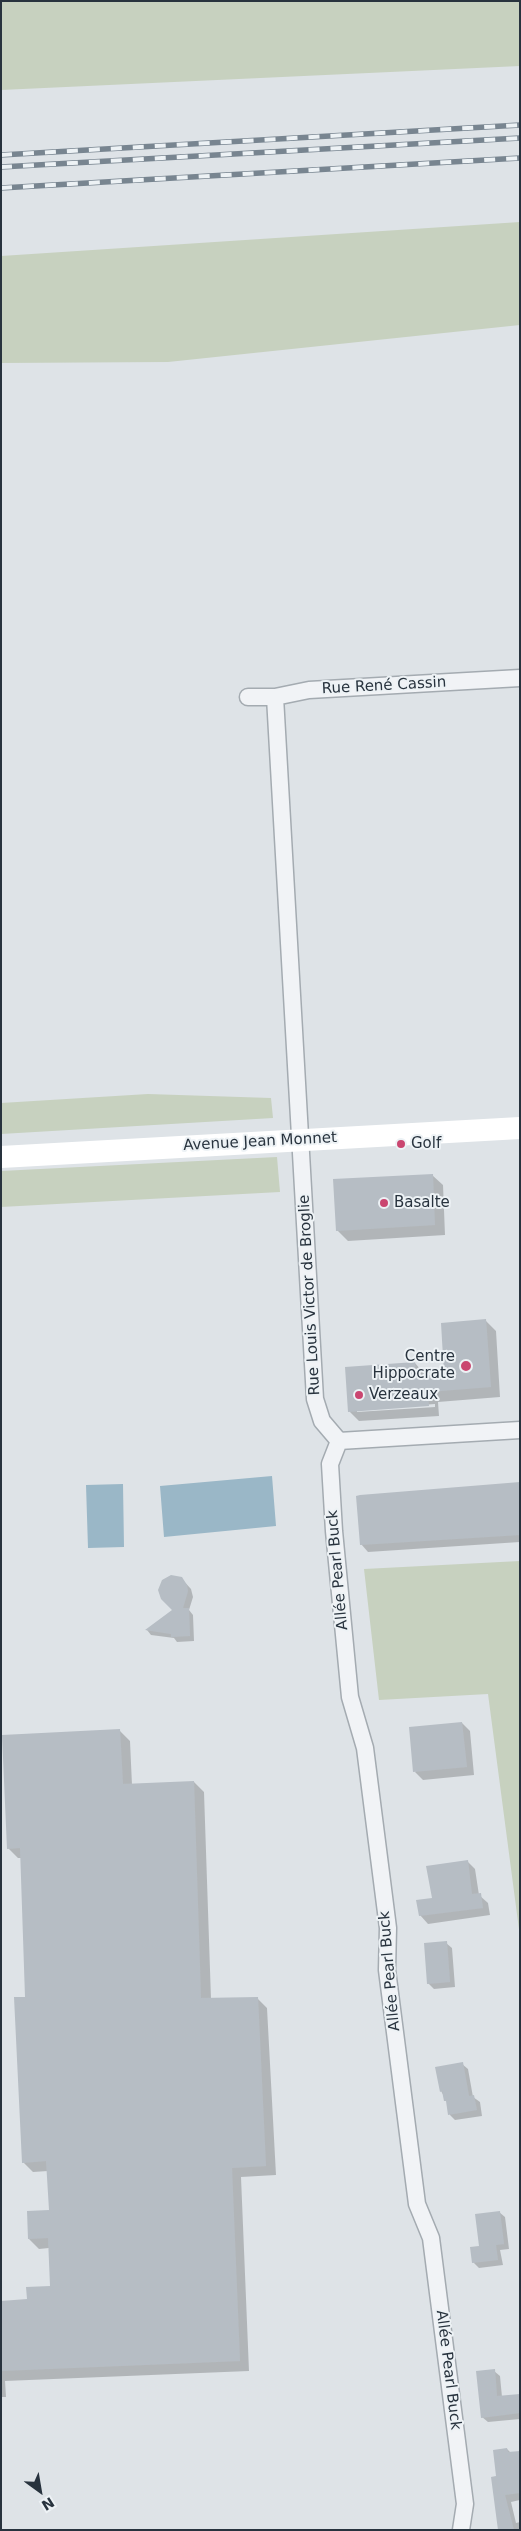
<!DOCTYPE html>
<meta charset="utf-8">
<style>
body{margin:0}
#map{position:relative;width:521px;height:2531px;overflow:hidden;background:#dee3e7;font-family:"DejaVu Sans",sans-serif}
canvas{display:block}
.frame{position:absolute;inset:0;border:2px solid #28333e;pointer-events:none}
.north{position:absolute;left:15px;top:2466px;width:50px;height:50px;-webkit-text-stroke:4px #edf2f5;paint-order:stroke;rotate:148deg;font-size:14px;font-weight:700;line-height:20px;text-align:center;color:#28333e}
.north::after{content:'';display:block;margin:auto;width:18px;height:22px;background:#28333e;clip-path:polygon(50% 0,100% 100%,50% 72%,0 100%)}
</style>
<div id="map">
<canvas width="521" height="2531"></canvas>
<div class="frame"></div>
<div class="north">N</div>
</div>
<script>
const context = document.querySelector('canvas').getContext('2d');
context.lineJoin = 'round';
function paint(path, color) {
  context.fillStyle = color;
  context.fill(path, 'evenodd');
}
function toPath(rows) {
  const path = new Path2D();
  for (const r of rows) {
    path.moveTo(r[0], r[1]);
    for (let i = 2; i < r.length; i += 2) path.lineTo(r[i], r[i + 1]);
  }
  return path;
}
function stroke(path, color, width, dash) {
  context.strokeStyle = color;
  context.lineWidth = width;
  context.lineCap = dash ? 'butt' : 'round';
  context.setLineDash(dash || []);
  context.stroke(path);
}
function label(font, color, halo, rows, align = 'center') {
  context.font = font + ' "DejaVu Sans",sans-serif';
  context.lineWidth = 4;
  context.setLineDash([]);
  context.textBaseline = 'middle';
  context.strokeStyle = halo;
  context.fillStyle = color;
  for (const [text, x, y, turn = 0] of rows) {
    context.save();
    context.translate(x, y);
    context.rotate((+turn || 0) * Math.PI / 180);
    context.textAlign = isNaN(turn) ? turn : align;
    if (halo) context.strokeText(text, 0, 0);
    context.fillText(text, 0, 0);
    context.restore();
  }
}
paint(toPath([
 [1,1,520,1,520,66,1,90],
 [520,222,520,325,168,362,1,363,1,256],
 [148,1094,271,1098,273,1118,1,1134,1,1103],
 [277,1157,280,1192,1,1207,1,1171],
 [520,1561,520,1937,488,1694,379,1700,364,1569]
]), '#c7d1bf');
paint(toPath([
 [272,1476,276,1526,164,1537,160,1486],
 [123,1484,124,1547,88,1548,86,1485]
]), '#9ab7c7');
paint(toPath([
 [432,1175,443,1185,445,1235,348,1241,337,1230],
 [486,1321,496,1331,500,1397,438,1402,439,1416,359,1421,349,1411,415,1363,426,1376,445,1375],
 [435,1404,435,1407,357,1412,357,1410],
 [520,1484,520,1542,368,1552,361,1544],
 [181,1578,191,1589,193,1597,189,1610,193,1615,194,1641,177,1642,174,1638,151,1635,147,1630,174,1610],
 [462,1723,470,1731,474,1775,423,1780,415,1772],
 [120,1731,130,1741,132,1785,194,1782,204,1792,211,1999,257,1998,267,2008,276,2175,241,2177,249,2371,5,2381,6,2397,1,2397,1,2302,28,2301,51,2287,49,2248,39,2249,29,2239,50,2211,48,2171,33,2172,23,2162,26,1998,22,1858,18,1858,8,1848],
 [467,1861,475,1869,479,1895,488,1903,490,1915,428,1924,420,1915],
 [446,1943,452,1948,455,1987,434,1989,428,1983],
 [462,2064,468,2069,473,2097,480,2102,482,2116,455,2120,450,2115,448,2103,441,2091],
 [499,2212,505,2217,509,2249,500,2250,503,2265,479,2268,473,2262],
 [494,2371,500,2376,502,2397,520,2395,520,2419,488,2422,482,2417],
 [507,2449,511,2453,520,2452,520,2500,511,2502,516,2523,520,2522,520,2530,500,2530,497,2476]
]), '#0003');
paint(toPath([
 [433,1174,435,1225,336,1231,333,1179],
 [486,1319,491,1387,428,1392,429,1406,348,1412,345,1367,415,1362,416,1376,444,1374,441,1323],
 [520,1482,520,1535,360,1545,356,1496,360,1495],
 [171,1575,182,1577,187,1585,188,1591,183,1608,189,1608,190,1636,171,1637,171,1634,145,1630,172,1610,161,1599,158,1590,162,1580],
 [462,1722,467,1767,413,1772,409,1727],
 [120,1729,123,1784,194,1781,201,1998,258,1997,266,2166,232,2168,240,2361,1,2371,1,2301,27,2299,26,2287,50,2286,48,2238,28,2239,27,2211,49,2210,46,2161,22,2163,14,1997,25,1997,20,1848,7,1849,2,1735],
 [468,1860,472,1894,481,1893,483,1908,419,1916,416,1900,432,1898,426,1866],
 [447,1941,450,1982,427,1984,424,1943],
 [463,2062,469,2096,474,2095,477,2110,448,2115,446,2101,444,2101,442,2091,440,2092,435,2067],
 [500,2211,504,2244,496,2245,498,2260,472,2263,470,2247,479,2246,475,2214],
 [495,2369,497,2396,520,2394,520,2413,481,2418,476,2371],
 [507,2448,508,2452,520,2451,520,2493,505,2495,514,2530,498,2530,491,2477,496,2476,493,2450]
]), '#b6bdc4');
const street = toPath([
 [248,697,275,697,309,690,520,678],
 [275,697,315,1399,322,1421,339,1441,520,1430],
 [339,1441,330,1464,334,1531,350,1697,365,1748,388,1928,387,1970,417,2204,431,2238,465,2504,461,2530]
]);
stroke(street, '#a4abb1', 19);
stroke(street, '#f1f3f6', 16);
stroke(toPath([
 [1,1157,520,1128]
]), '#fff', 22);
const rail = toPath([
 [1,155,520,125],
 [1,167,520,138],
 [1,188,520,158]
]);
stroke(rail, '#788590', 5.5);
stroke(rail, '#edf2f5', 4, [11]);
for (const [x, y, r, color] of [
 [401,1144,5,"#ca4670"],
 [384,1203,5,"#ca4670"],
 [466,1366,6,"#ca4670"],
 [359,1395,5,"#ca4670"]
]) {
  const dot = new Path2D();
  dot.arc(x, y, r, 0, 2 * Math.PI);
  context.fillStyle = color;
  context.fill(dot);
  stroke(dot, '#edf2f5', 2);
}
label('15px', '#28333e', '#edf2f5', [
 ["Rue René Cassin",384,686,-3],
 ["Avenue Jean Monnet",260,1142,-3],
 ["Rue Louis Victor de Broglie",310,1295,-93],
 ["Allée Pearl Buck",338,1570,-95],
 ["Allée Pearl Buck",390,1971,-95],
 ["Allée Pearl Buck",448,2370,83]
]);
label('15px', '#28333e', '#edf2f5', [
 ["Golf",411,1144],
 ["Basalte",394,1203],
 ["Centre",455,1357,"right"],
 ["Hippocrate",455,1374,"right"],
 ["Verzeaux",369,1395]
], 'left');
</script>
